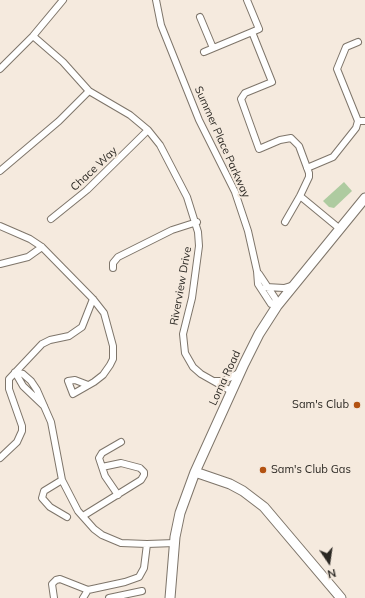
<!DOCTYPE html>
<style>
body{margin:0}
#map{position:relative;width:365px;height:598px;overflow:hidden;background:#f5eade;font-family:Mulish,sans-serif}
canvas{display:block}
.north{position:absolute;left:309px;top:542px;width:40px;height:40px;-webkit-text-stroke:3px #f5eade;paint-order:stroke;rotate:167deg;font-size:11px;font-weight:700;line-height:16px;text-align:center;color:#2a2722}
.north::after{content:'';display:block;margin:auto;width:14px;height:18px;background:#2a2722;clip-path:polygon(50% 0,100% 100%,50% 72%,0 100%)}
</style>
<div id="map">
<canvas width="365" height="598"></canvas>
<div class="north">N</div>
</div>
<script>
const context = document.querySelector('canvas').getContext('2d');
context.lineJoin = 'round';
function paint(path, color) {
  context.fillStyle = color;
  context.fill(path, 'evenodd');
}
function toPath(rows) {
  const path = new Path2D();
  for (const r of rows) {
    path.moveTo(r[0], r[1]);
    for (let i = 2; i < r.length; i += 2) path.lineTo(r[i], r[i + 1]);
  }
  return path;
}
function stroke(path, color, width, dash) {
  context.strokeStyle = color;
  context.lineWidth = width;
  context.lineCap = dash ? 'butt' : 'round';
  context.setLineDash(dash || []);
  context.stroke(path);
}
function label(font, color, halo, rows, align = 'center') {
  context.font = font + ' Mulish,sans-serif';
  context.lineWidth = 4;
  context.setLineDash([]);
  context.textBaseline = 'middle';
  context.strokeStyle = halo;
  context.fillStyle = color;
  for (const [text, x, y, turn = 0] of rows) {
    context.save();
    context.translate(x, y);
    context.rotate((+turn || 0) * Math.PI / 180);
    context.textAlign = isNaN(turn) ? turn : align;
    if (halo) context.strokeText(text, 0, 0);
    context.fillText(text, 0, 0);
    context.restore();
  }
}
paint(toPath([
 [344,182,352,191,334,208,329,207,323,201]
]), '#aecba0');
const street = toPath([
 [156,0,161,25,199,120,235,192,248,231,257,271,258,284,271,304,277,306],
 [247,0,259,29,252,32],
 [200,17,213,48],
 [33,36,63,62,89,91,130,115,148,130,160,145,187,197,198,232,199,246,192,298,183,334,185,353,193,367,201,374,231,391],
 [358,42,346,47,337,69,358,121],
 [204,52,252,32,272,82,245,93,241,99,259,149,280,140,291,138,299,146,309,173,309,177,300,196,285,222],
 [0,69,33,36,63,0],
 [307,168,333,157,356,128,358,121,365,121],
 [0,171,59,121,89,91],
 [300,196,340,229],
 [51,219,87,190,148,130],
 [0,226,30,239,42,247,93,299,104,313,113,346,113,359,110,365,103,375,94,382,73,394,68,381,75,380,88,385],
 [0,264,28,257,42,247],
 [113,268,113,263,118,257,172,230,197,222],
 [259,274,275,298,277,306],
 [266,287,284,288,294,285],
 [215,381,223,381,239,373],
 [44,406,23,386,15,372,23,374,31,381,37,390,51,422,62,480,78,511,94,529,102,535,121,543,147,544,175,543],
 [0,458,17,442,22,431,22,426,9,389,9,379,42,344,50,340,69,336,82,327,93,299],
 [62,480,44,491,42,498,50,507,67,517],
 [118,495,105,476,99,458,102,453,121,442],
 [83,516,141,480,144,475,144,472,140,468,121,463,102,467],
 [54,598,52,584,56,580,60,579,88,590,125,582,139,577,144,568,147,544],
 [83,598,88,590],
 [109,598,142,591]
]);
const secondary = toPath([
 [195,472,230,484,243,491,264,507,341,598],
 [170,598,175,537,180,513,195,472,244,364,259,334,277,306,365,198]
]);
stroke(street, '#7e756a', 8);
stroke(secondary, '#7e756a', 11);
stroke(street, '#fff', 6);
stroke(secondary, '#fff', 9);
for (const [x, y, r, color] of [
 [357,405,4,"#b35211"],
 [263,470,4,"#b35211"]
]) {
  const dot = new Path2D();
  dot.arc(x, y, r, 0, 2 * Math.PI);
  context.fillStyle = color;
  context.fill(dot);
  stroke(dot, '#f5eade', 1.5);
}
label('11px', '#2a2722', '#f5eade', [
 ["Summer Place Parkway",222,142,66],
 ["Chace Way",94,169,-43],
 ["Riverview Drive",181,286,-80],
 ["Lorna Road",225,378,-65]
]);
label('11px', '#2a2722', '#f5eade', [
 ["Sam's Club",349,405],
 ["Sam's Club Gas",271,470,"left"]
], 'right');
</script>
